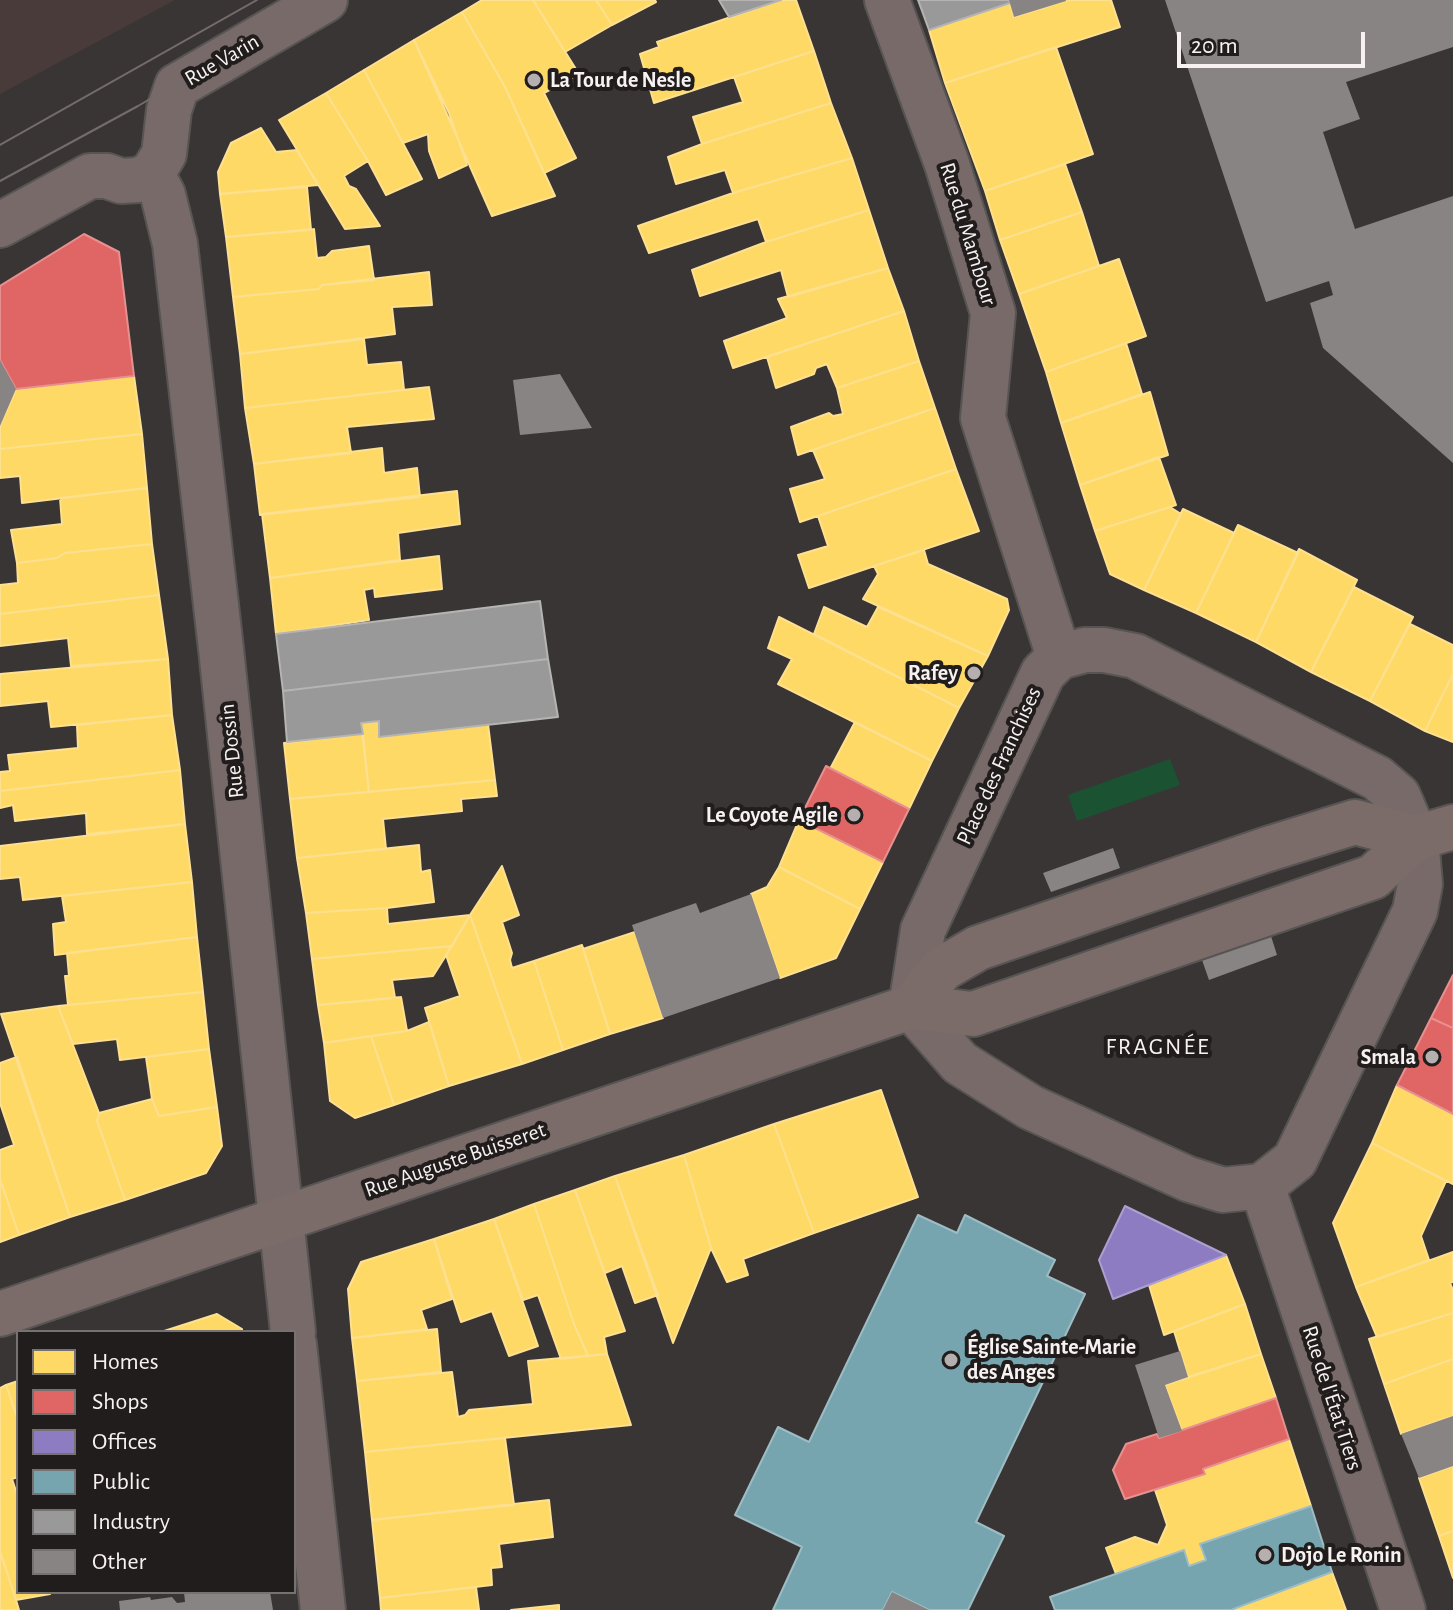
<!DOCTYPE html>
<meta charset="utf-8">
<style>
body{margin:0}
#map{position:relative;width:1453px;height:1610px;overflow:hidden;background:#3a3535;font-family:"Alegreya Sans",sans-serif}
canvas{display:block}
.legend{position:absolute;left:16px;top:1330px;width:280px;height:264px;box-sizing:border-box;background:#201d1c;border:2px solid #767271;margin:0;padding:10px 14px;list-style:none;font-size:24px;color:#f7f2f1}
.legend li{display:flex;align-items:center;gap:16px;height:40px}
.legend b{width:40px;border:2px solid #767271}
.scale{position:absolute;left:1177px;top:32px;width:188px;height:36px;box-sizing:border-box;border:4px solid #f7f2f1;border-top:0;padding-left:10px;font-size:24px;line-height:28px;white-space:nowrap;color:#f7f2f1;-webkit-text-stroke:6px #201d1c;paint-order:stroke}
</style>
<div id="map">
<canvas width="1453" height="1610"></canvas>
<ul class="legend">
<li><b style="height:22px;background:#ffd966"></b>Homes</li>
<li><b style="height:22px;background:#e06666"></b>Shops</li>
<li><b style="height:22px;background:#8e7cc3"></b>Offices</li>
<li><b style="height:22px;background:#76a5af"></b>Public</li>
<li><b style="height:22px;background:#999"></b>Industry</li>
<li><b style="height:22px;background:#888484"></b>Other</li>
</ul>
<div class="scale">20 m</div>
</div>
<script>
const context = document.querySelector('canvas').getContext('2d');
context.lineJoin = 'round';
function paint(path, color) {
  context.fillStyle = color;
  context.fill(path, 'evenodd');
}
function toPath(rows) {
  const path = new Path2D();
  for (const r of rows) {
    path.moveTo(r[0], r[1]);
    for (let i = 2; i < r.length; i += 2) path.lineTo(r[i], r[i + 1]);
  }
  return path;
}
function stroke(path, color, width, dash) {
  context.strokeStyle = color;
  context.lineWidth = width;
  context.lineCap = dash ? 'butt' : 'round';
  context.setLineDash(dash || []);
  context.stroke(path);
}
function label(font, color, halo, rows, align = 'center') {
  context.font = font + ' "Alegreya Sans",sans-serif';
  context.lineWidth = 8;
  context.setLineDash([]);
  context.textBaseline = 'middle';
  context.strokeStyle = halo;
  context.fillStyle = color;
  for (const [text, x, y, turn = 0] of rows) {
    context.save();
    context.translate(x, y);
    context.rotate((+turn || 0) * Math.PI / 180);
    context.textAlign = isNaN(turn) ? turn : align;
    if (halo) context.strokeText(text, 0, 0);
    context.fillText(text, 0, 0);
    context.restore();
  }
}
paint(toPath([
 [0,0,175,0,0,94]
]), '#483b39');
paint(toPath([
 [1170,759,1180,785,1077,821,1068,795]
]), '#1a5232');
const homes = toPath([
 [482,0,533,0,579,74,544,93,576,158,544,173,505,87,462,12,482,0],
 [533,0,596,0,612,25,565,52,533,0],
 [596,0,655,0,656,2,612,25,596,0],
 [781,0,796,0,814,51,654,103,640,54,659,47,657,42,781,0],
 [1068,0,1111,0,1120,27,945,83,929,30,1010,3,1014,17,1068,0],
 [462,12,505,87,555,196,492,216,414,40,462,12],
 [414,40,449,113,467,165,439,178,429,151,428,134,403,143,364,70,414,40],
 [1056,47,1093,154,985,191,945,83,1056,47],
 [814,51,831,103,702,144,693,117,743,102,734,77,814,51],
 [364,70,422,179,386,195,368,161,326,93,364,70],
 [326,93,368,161,344,176,349,186,356,189,380,226,345,229,279,120,326,93],
 [831,103,852,158,733,193,725,170,676,184,668,157,702,144,831,103],
 [261,128,276,152,297,150,318,185,220,194,218,172,231,143,261,128],
 [852,158,869,210,766,242,758,219,649,253,638,226,733,193,852,158],
 [1065,164,1082,212,1000,240,985,191,1065,164],
 [307,187,311,230,226,237,220,194,307,187],
 [869,210,888,268,788,297,781,270,700,296,692,270,766,242,869,210],
 [1082,212,1099,266,1019,294,1000,240,1082,212],
 [314,229,317,258,326,257,332,251,369,246,374,280,322,285,319,289,233,297,226,237,314,229],
 [1119,259,1146,336,1046,372,1019,294,1119,259],
 [888,268,904,311,733,368,724,341,787,318,778,299,888,268],
 [429,272,432,305,392,307,395,334,240,354,233,297,319,289,322,285,429,272],
 [904,311,919,361,837,388,827,364,816,368,814,374,776,388,767,357,904,311],
 [364,339,367,365,401,362,404,390,245,408,240,354,364,339],
 [1126,343,1142,394,1061,423,1046,372,1126,343],
 [919,361,935,408,798,455,791,427,829,413,833,416,843,414,837,388,919,361],
 [134,376,142,434,0,449,0,426,16,389,134,376],
 [429,387,434,419,347,427,351,453,254,464,245,408,429,387],
 [1150,392,1168,455,1080,485,1061,423,1150,392],
 [935,408,956,469,800,522,790,489,825,479,813,450,935,408],
 [142,434,147,488,22,503,20,476,0,478,0,449,142,434],
 [382,448,384,473,417,468,420,497,260,515,254,464,382,448],
 [1159,457,1176,505,1095,531,1080,485,1159,457],
 [956,469,979,531,809,588,798,555,828,546,818,516,956,469],
 [147,488,152,544,65,553,57,558,17,563,11,530,62,524,60,498,147,488],
 [457,491,460,524,398,533,400,560,270,578,262,514,457,491],
 [1170,507,1181,514,1144,590,1110,574,1095,531,1170,507],
 [1183,509,1234,533,1196,613,1144,590,1183,509],
 [1238,525,1298,553,1256,642,1196,613,1238,525],
 [152,544,159,595,0,614,0,585,18,583,17,563,57,558,65,553,152,544],
 [1299,549,1357,580,1311,672,1256,642,1299,549],
 [924,550,928,564,1007,599,1009,610,988,656,863,599,878,574,874,566,924,550],
 [439,556,442,589,375,597,374,588,364,590,369,620,276,634,270,578,439,556],
 [1354,587,1413,617,1370,701,1311,672,1354,587],
 [159,595,168,659,71,666,68,638,0,646,0,614,159,595],
 [824,607,867,627,878,607,988,656,959,708,814,634,824,607],
 [779,617,959,708,932,761,778,684,792,659,768,648,779,617],
 [1410,624,1453,645,1453,674,1425,731,1370,701,1410,624],
 [168,659,172,715,51,727,48,701,0,706,0,674,168,659],
 [1453,674,1453,742,1425,731,1453,674],
 [172,715,180,770,0,791,0,772,10,771,8,755,78,748,77,725,172,715],
 [379,721,379,737,488,724,495,780,369,792,361,723,379,721],
 [855,722,932,761,909,809,830,769,855,722],
 [363,734,369,792,290,799,284,743,363,734],
 [180,770,185,824,87,834,86,813,15,821,13,805,0,808,0,791,180,770],
 [495,780,497,796,461,799,462,811,383,819,386,849,297,858,290,799,495,780],
 [799,820,883,862,860,909,779,867,799,820],
 [185,824,192,882,23,900,20,877,0,879,0,846,185,824],
 [419,845,421,872,430,870,434,902,387,908,306,913,297,858,419,845],
 [502,866,519,915,502,922,512,953,510,960,512,968,534,961,563,1050,522,1064,470,915,502,866],
 [779,867,860,909,836,958,780,978,751,894,767,887,779,867],
 [192,882,197,937,55,955,53,924,66,922,62,896,192,882],
 [387,908,388,924,470,915,452,946,312,959,306,913,387,908],
 [470,915,522,1064,449,1086,425,1008,460,996,446,955,470,915],
 [635,932,663,1018,610,1034,583,949,635,932],
 [197,937,203,992,68,1005,65,976,69,976,67,953,197,937],
 [582,945,610,1034,563,1050,534,961,582,945],
 [452,946,433,976,392,980,395,998,318,1005,312,959,452,946],
 [203,992,209,1049,120,1060,117,1039,73,1044,58,1006,203,992],
 [401,997,407,1031,324,1043,318,1005,401,997],
 [58,1006,99,1113,97,1121,125,1200,70,1217,1,1014,58,1006],
 [429,1022,449,1086,394,1105,371,1036,407,1031,429,1022],
 [371,1036,394,1105,355,1118,330,1101,324,1043,371,1036],
 [209,1049,217,1107,159,1116,152,1099,146,1057,209,1049],
 [17,1057,70,1217,19,1235,0,1179,0,1150,14,1145,0,1103,0,1063,17,1057],
 [1397,1085,1453,1114,1453,1184,1372,1143,1397,1085],
 [881,1090,918,1197,814,1233,774,1124,881,1090],
 [152,1099,159,1116,217,1107,222,1146,206,1173,125,1200,97,1121,99,1113,152,1099],
 [774,1124,814,1233,743,1259,748,1275,727,1282,711,1248,684,1155,774,1124],
 [1372,1143,1446,1181,1421,1236,1429,1260,1356,1287,1333,1223,1372,1143],
 [684,1155,711,1248,673,1343,615,1176,684,1155],
 [615,1176,658,1295,635,1303,622,1266,605,1273,575,1190,615,1176],
 [0,1179,19,1235,0,1242,0,1179],
 [575,1190,625,1331,604,1337,607,1354,588,1356,574,1324,534,1204,575,1190],
 [534,1204,574,1324,588,1356,561,1359,538,1295,523,1300,494,1219,534,1204],
 [494,1219,538,1346,509,1356,492,1311,461,1322,434,1239,494,1219],
 [434,1239,452,1299,421,1310,427,1329,352,1338,348,1289,361,1262,434,1239],
 [1453,1252,1453,1282,1450,1283,1453,1290,1453,1313,1377,1337,1356,1287,1453,1252],
 [1226,1255,1245,1304,1164,1335,1149,1285,1226,1255],
 [1245,1304,1261,1354,1188,1377,1174,1331,1245,1304],
 [1453,1313,1453,1359,1384,1384,1369,1339,1453,1313],
 [217,1314,242,1329,242,1332,161,1332,217,1314],
 [437,1329,441,1372,357,1381,352,1338,437,1329],
 [607,1354,631,1425,365,1452,357,1381,452,1372,458,1417,465,1415,469,1410,533,1404,528,1361,607,1354],
 [1261,1354,1276,1398,1182,1431,1165,1385,1261,1354],
 [1453,1359,1453,1416,1401,1434,1384,1384,1453,1359],
 [18,1381,18,1420,6,1385,18,1381],
 [6,1385,18,1420,18,1477,12,1479,18,1497,18,1592,49,1592,50,1594,16,1600,0,1551,0,1388,6,1385],
 [505,1438,514,1505,372,1520,365,1452,505,1438],
 [1289,1439,1311,1506,1200,1544,1206,1560,1189,1566,1184,1550,1116,1574,1106,1548,1135,1537,1158,1545,1167,1525,1155,1490,1205,1474,1203,1469,1289,1439],
 [1453,1466,1453,1531,1439,1536,1419,1478,1453,1466],
 [549,1500,553,1537,499,1544,502,1567,491,1568,492,1585,380,1598,372,1520,549,1500],
 [1453,1531,1453,1578,1439,1536,1453,1531],
 [0,1551,16,1600,19,1610,0,1610,0,1551],
 [1332,1572,1346,1610,1231,1610,1332,1572],
 [476,1587,479,1610,381,1610,380,1598,476,1587],
 [559,1605,559,1610,511,1610,559,1605]
]);
paint(homes, '#ffd966');
stroke(homes, '#fde090', 2);
const shops = toPath([
 [84,234,119,252,134,376,16,389,0,360,0,286,84,234],
 [826,766,909,809,883,862,799,820,826,766],
 [1453,975,1453,1028,1431,1018,1453,975],
 [1431,1018,1453,1028,1453,1114,1397,1085,1431,1018],
 [1276,1398,1289,1439,1203,1469,1205,1474,1125,1499,1113,1470,1126,1444,1157,1434,1159,1438,1276,1398]
]);
paint(shops, '#e06666');
stroke(shops, '#e79090', 2);
const offices = toPath([
 [1125,1206,1226,1255,1113,1299,1099,1260,1125,1206]
]);
paint(offices, '#8e7cc3');
stroke(offices, '#ae9fd1', 2);
const public = toPath([
 [918,1215,957,1233,965,1215,1055,1260,1047,1276,1085,1294,976,1522,1004,1536,968,1610,929,1610,892,1592,883,1610,773,1610,802,1547,735,1515,778,1427,809,1442,918,1215],
 [1311,1506,1332,1572,1231,1610,1055,1610,1050,1597,1184,1550,1189,1566,1206,1560,1200,1544,1311,1506]
]);
paint(public, '#76a5af');
stroke(public, '#9dbcc3', 2);
const industry = toPath([
 [719,0,781,0,729,17,719,0],
 [918,0,1009,0,1010,3,929,30,918,0],
 [540,601,548,659,283,691,276,634,540,601],
 [548,659,558,717,379,737,379,721,361,723,363,734,287,742,283,691,548,659]
]);
paint(industry, '#999');
stroke(industry, '#b5b4b3', 2);
paint(toPath([
 [1009,0,1066,0,1066,1,1014,17],
 [1165,0,1453,0,1453,47,1346,82,1360,119,1323,132,1355,229,1453,196,1453,463,1323,348,1310,303,1333,295,1329,281,1266,302],
 [0,360,16,389,0,426],
 [560,374,592,428,520,435,513,380],
 [1113,848,1120,868,1051,892,1043,873],
 [751,894,780,978,663,1018,632,925,696,903,700,913],
 [1271,936,1277,955,1209,980,1202,960],
 [1180,1351,1188,1377,1165,1385,1182,1431,1159,1438,1135,1365],
 [1453,1416,1453,1466,1419,1478,1401,1434],
 [184,1592,270,1592,273,1610,120,1610,119,1601,150,1597,151,1600,172,1597,177,1603,185,1602],
 [892,1592,929,1610,883,1610]
]), '#888484');
const street = toPath([
 [887,0,947,164,993,313,983,418,1059,657],
 [152,174,163,195,175,244,221,649,293,1332],
 [0,225,90,176,107,176,121,181,138,180,152,174,164,154,169,110,177,86,325,0],
 [1085,650,1104,650,1135,656,1377,778,1398,796,1416,838,1420,884,1415,911,1295,1160,1262,1186,1223,1190,1188,1179,1030,1107,960,1063,911,1007,923,930,1043,673,1059,657,1085,650],
 [1262,1186,1403,1610],
 [294,1344,323,1610]
]);
const secondary = toPath([
 [911,1007,942,969,978,948,1268,849,1355,822,1416,838],
 [0,1314,911,1007,973,1014,1373,877,1416,838,1453,827]
]);
stroke(street, '#575454', 48);
stroke(secondary, '#575454', 48);
stroke(street, '#776a68', 44);
stroke(secondary, '#7b6c69', 44);
stroke(toPath([
 [0,145,257,0],
 [0,181,138,106,320,0]
]), '#746c6b', 2);
for (const [x, y, r, color] of [
 [534,80,8,"#b5b0af"],
 [974,673,8,"#b5b0af"],
 [854,815,8,"#b5b0af"],
 [1432,1057,8,"#b5b0af"],
 [951,1360,8,"#b5b0af"],
 [1265,1555,8,"#b5b0af"]
]) {
  const dot = new Path2D();
  dot.arc(x, y, r, 0, 2 * Math.PI);
  context.fillStyle = color;
  context.fill(dot);
  stroke(dot, '#201d1c', 3);
}
label('22px', '#f7f2f1', '#201d1c', [
 ["Rue Varin",222,60,-30],
 ["Rue du Mambour",968,234,73],
 ["Rue Dossin",232,751,-96],
 ["Place des Franchises",999,766,-65],
 ["Rue Auguste Buisseret",455,1160,-19],
 ["Rue de l'État Tiers",1332,1398,72]
]);
label('bold 22px', '#f7f2f1', '#201d1c', [
 ["La Tour de Nesle",550,80],
 ["Rafey",958,673,"right"],
 ["Le Coyote Agile",838,815,"right"],
 ["Smala",1416,1057,"right"],
 ["Église Sainte-Marie",967,1347],
 ["des Anges",967,1372],
 ["Dojo Le Ronin",1281,1555]
], 'left');
context.letterSpacing = '2px';
label('24px', '#f7f2f1', '#201d1c', [
 ["FRAGNÉE",1158,1047]
]);
context.letterSpacing = '0px';
</script>
